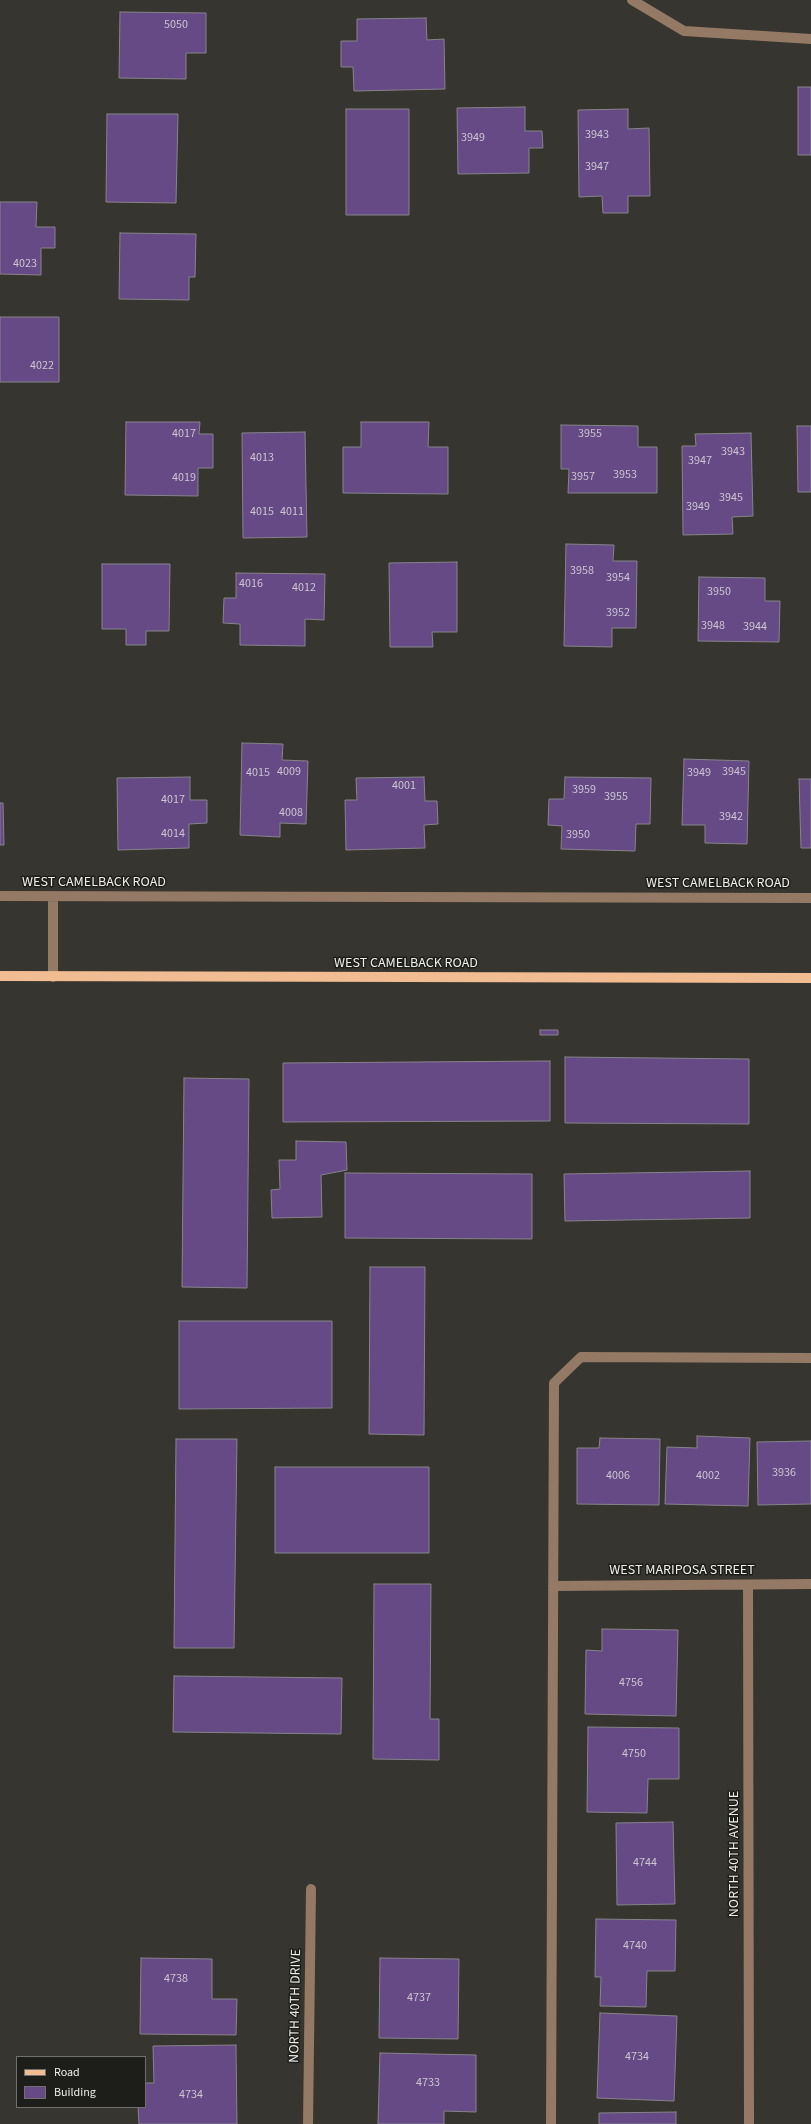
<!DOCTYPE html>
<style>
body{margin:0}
#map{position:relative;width:811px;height:2124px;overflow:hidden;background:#37352f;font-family:"Source Sans 3",sans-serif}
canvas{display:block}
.legend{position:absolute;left:16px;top:2056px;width:130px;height:52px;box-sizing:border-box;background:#1d1d1a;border:1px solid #71706d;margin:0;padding:5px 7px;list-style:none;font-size:12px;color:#eeede9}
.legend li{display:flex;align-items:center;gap:8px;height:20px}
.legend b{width:20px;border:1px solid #71706d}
</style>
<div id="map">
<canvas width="811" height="2124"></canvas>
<ul class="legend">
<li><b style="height:5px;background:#f2bc92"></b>Road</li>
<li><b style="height:11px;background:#654a85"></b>Building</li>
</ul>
</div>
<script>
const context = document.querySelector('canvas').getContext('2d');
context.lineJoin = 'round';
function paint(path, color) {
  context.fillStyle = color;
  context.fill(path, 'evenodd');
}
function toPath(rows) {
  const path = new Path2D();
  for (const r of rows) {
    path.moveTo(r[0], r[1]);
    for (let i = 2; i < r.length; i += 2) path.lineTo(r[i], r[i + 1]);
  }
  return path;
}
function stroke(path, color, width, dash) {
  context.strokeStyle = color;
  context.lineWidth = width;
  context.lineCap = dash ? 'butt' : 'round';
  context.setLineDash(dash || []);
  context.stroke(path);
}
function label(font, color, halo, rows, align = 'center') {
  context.font = font + ' "Source Sans 3",sans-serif';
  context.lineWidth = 3;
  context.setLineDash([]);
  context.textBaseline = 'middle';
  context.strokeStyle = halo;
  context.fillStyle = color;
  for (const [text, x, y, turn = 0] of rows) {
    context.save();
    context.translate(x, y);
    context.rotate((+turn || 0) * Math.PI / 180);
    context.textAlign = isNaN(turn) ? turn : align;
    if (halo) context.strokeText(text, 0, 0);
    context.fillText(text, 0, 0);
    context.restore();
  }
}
const building = toPath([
 [120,12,206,13,206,53,186,53,186,79,119,78,120,12],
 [426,18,427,40,444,39,445,89,354,91,353,67,341,67,341,41,357,41,357,19,426,18],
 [798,87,811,87,811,155,798,155,798,87],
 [525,107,525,131,542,131,543,148,529,148,529,173,458,174,457,108,525,107],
 [346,109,409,109,409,215,346,215,346,109],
 [628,109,628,129,649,128,650,196,628,196,628,213,603,213,602,196,579,197,578,110,628,109],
 [107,114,178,114,176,203,106,202,107,114],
 [0,202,37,202,36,227,55,227,55,248,41,248,41,275,0,274,0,202],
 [120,233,196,234,195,277,189,277,189,300,119,299,120,233],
 [0,317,59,317,59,382,0,382,0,317],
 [126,422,200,422,199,434,213,434,213,468,198,468,198,496,125,495,126,422],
 [361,422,429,422,428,447,448,447,448,494,343,493,343,447,361,447,361,422],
 [561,425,638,426,638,447,657,447,657,493,568,493,569,469,561,469,561,425],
 [797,426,811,426,811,492,798,492,797,426],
 [305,432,307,537,243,538,242,433,305,432],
 [751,433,753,516,732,517,733,534,683,535,682,446,696,446,695,434,751,433],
 [566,544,614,545,613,561,637,561,636,628,612,628,612,647,564,646,566,544],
 [457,562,457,632,432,632,433,647,390,647,389,563,457,562],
 [102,564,170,564,169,631,146,631,146,645,126,645,126,629,102,629,102,564],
 [236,573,325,574,324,620,305,619,305,646,240,645,240,624,223,623,224,598,236,598,236,573],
 [699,577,765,578,765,601,780,601,779,642,698,641,699,577],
 [242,743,283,744,282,760,308,761,306,824,280,823,280,837,240,835,242,743],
 [684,759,749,761,747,844,705,843,705,825,682,825,684,759],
 [190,777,190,800,207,800,207,823,189,824,189,848,118,850,117,778,190,777],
 [424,777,425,801,437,801,438,824,424,825,425,848,346,850,345,800,357,800,356,778,424,777],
 [565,777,651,778,650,824,636,824,635,851,561,849,562,826,548,825,549,799,564,799,565,777],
 [799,779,811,779,811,848,801,848,799,779],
 [0,803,3,803,4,845,0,845,0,803],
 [540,1030,558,1030,558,1035,540,1035,540,1030],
 [565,1057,749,1059,749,1124,565,1123,565,1057],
 [550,1061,550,1121,283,1122,283,1063,550,1061],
 [184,1078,249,1079,247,1288,182,1287,184,1078],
 [296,1141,346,1142,347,1170,321,1175,322,1217,272,1218,271,1190,280,1189,279,1160,296,1160,296,1141],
 [750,1171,750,1218,565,1221,564,1174,750,1171],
 [345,1173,532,1174,532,1239,345,1238,345,1173],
 [370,1267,425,1267,424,1435,369,1434,370,1267],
 [179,1321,332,1321,332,1408,179,1409,179,1321],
 [697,1436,750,1438,748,1506,665,1504,667,1447,697,1448,697,1436],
 [600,1438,660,1439,659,1505,577,1504,577,1448,599,1448,600,1438],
 [176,1439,237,1439,234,1648,174,1648,176,1439],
 [811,1441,811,1504,758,1505,757,1442,811,1441],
 [275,1467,429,1467,429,1553,275,1553,275,1467],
 [374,1584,431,1584,430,1719,439,1719,439,1760,373,1759,374,1584],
 [602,1629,678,1630,676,1716,585,1714,586,1650,602,1651,602,1629],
 [174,1676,342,1678,341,1734,173,1732,174,1676],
 [588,1727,679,1728,679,1779,648,1779,647,1813,587,1812,588,1727],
 [673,1822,675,1904,617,1905,616,1823,673,1822],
 [596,1919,676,1920,675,1971,647,1971,646,2007,600,2006,601,1977,595,1977,596,1919],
 [141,1958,212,1959,212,1999,237,1999,236,2035,140,2034,141,1958],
 [380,1958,459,1959,458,2039,379,2038,380,1958],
 [600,2013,677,2016,674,2101,597,2098,600,2013],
 [236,2045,237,2124,139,2124,138,2107,145,2107,145,2083,154,2083,153,2046,236,2045],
 [380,2053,476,2055,476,2112,444,2111,444,2124,378,2124,380,2053],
 [676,2112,676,2124,599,2124,599,2113,676,2112]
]);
paint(building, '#654a85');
stroke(building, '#87848b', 1);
stroke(toPath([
 [632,0,684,31,811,39],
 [0,896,811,898],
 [53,897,53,977],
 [748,1585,749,2124],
 [553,1586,811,1584],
 [308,2124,311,1889],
 [551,2124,554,1383,581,1357,811,1358]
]), '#947965', 10);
stroke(toPath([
 [0,976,811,978]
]), '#f2bc92', 10);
label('12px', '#ccc4d0', null, [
 ["5050",176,25],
 ["3943",597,135],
 ["3949",473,138],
 ["3947",597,167],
 ["4023",25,264],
 ["4022",42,366],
 ["4017",184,434],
 ["3955",590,434],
 ["3943",733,452],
 ["4013",262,458],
 ["3947",700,461],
 ["3953",625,475],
 ["3957",583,477],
 ["4019",184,478],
 ["3945",731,498],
 ["3949",698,507],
 ["4015",262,512],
 ["4011",292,512],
 ["3958",582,571],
 ["3954",618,578],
 ["4016",251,584],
 ["4012",304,588],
 ["3950",719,592],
 ["3952",618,613],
 ["3948",713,626],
 ["3944",755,627],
 ["4009",289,772],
 ["3945",734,772],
 ["4015",258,773],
 ["3949",699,773],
 ["4001",404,786],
 ["3959",584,790],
 ["3955",616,797],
 ["4017",173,800],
 ["4008",291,813],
 ["3942",731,817],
 ["4014",173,834],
 ["3950",578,835],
 ["3936",784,1473],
 ["4006",618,1476],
 ["4002",708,1476],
 ["4756",631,1683],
 ["4750",634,1754],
 ["4744",645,1863],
 ["4740",635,1946],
 ["4738",176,1979],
 ["4737",419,1998],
 ["4734",637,2057],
 ["4733",428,2083],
 ["4734",191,2095]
]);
label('14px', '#eeede9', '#1d1d1a', [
 ["WEST CAMELBACK ROAD",94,883],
 ["WEST CAMELBACK ROAD",718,884],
 ["WEST CAMELBACK ROAD",406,964],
 ["WEST MARIPOSA STREET",682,1571],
 ["NORTH 40TH AVENUE",735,1854,-90],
 ["NORTH 40TH DRIVE",296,2006,-89]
]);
</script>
